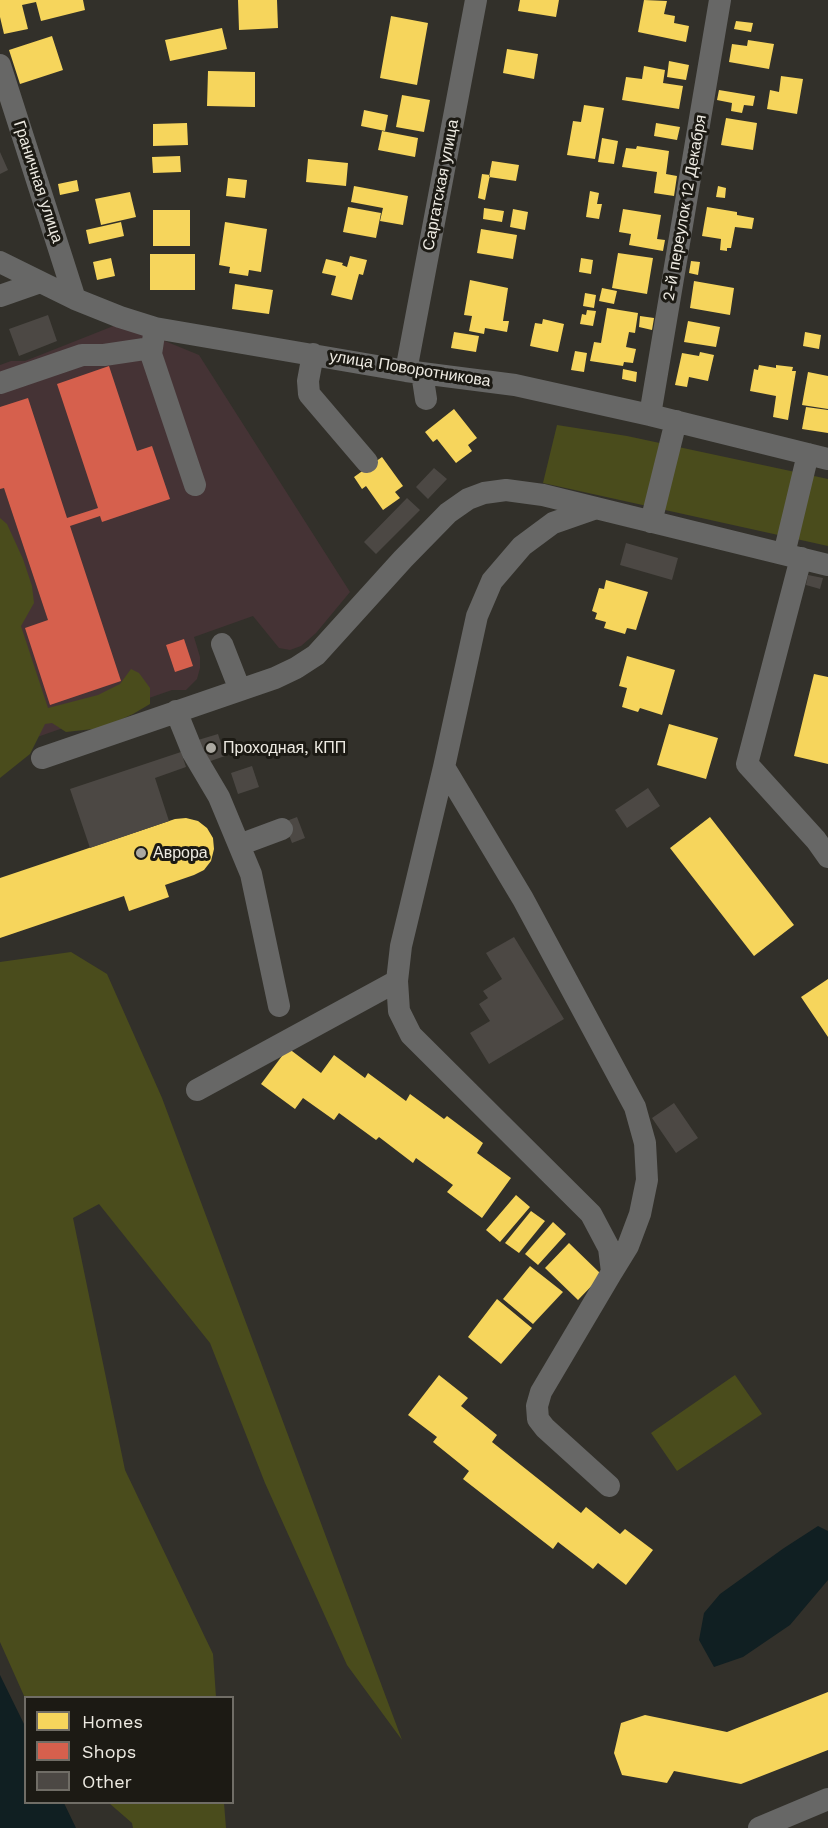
<!DOCTYPE html>
<meta charset="utf-8">
<style>
body{margin:0}
#map{position:relative;width:828px;height:1828px;overflow:hidden;background:#32302a;font-family:"Work Sans",sans-serif}
canvas{display:block}
.legend{position:absolute;left:24px;top:1696px;width:210px;height:108px;box-sizing:border-box;background:#1c1a14;border:2px solid #706d66;margin:0;padding:8px 10px;list-style:none;font-size:18px;color:#edeae2}
.legend li{display:flex;align-items:center;gap:12px;height:30px}
.legend b{width:30px;border:2px solid #706d66}
</style>
<div id="map">
<canvas width="828" height="1828"></canvas>
<ul class="legend">
<li><b style="height:16px;background:#f6d55c"></b>Homes</li>
<li><b style="height:16px;background:#d6604d"></b>Shops</li>
<li><b style="height:16px;background:#4c4844"></b>Other</li>
</ul>
</div>
<script>
const context = document.querySelector('canvas').getContext('2d');
context.lineJoin = 'round';
function paint(path, color) {
  context.fillStyle = color;
  context.fill(path, 'evenodd');
}
function toPath(rows) {
  const path = new Path2D();
  for (const r of rows) {
    path.moveTo(r[0], r[1]);
    for (let i = 2; i < r.length; i += 2) path.lineTo(r[i], r[i + 1]);
  }
  return path;
}
function stroke(path, color, width, dash) {
  context.strokeStyle = color;
  context.lineWidth = width;
  context.lineCap = dash ? 'butt' : 'round';
  context.setLineDash(dash || []);
  context.stroke(path);
}
function label(font, color, halo, rows, align = 'center') {
  context.font = font + ' "Work Sans",sans-serif';
  context.lineWidth = 6;
  context.setLineDash([]);
  context.textBaseline = 'middle';
  context.strokeStyle = halo;
  context.fillStyle = color;
  for (const [text, x, y, turn = 0] of rows) {
    context.save();
    context.translate(x, y);
    context.rotate((+turn || 0) * Math.PI / 180);
    context.textAlign = isNaN(turn) ? turn : align;
    if (halo) context.strokeText(text, 0, 0);
    context.fillText(text, 0, 0);
    context.restore();
  }
}
paint(toPath([
 [121,323,199,355,350,592,316,633,301,646,290,650,279,648,253,616,194,637,200,657,200,668,197,679,186,690,172,690,0,750,0,365,11,361,25,361]
]), '#453335');
paint(toPath([
 [557,425,627,436,828,479,828,546,543,483],
 [0,518,7,524,23,559,32,586,34,603,21,626,48,708,98,695,120,684,131,669,139,673,150,688,150,704,133,714,102,728,66,732,52,723,45,724,30,754,0,778],
 [71,952,107,974,162,1098,402,1740,347,1665,265,1483,210,1343,99,1204,73,1218,125,1470,213,1654,216,1697,25,1698,0,1642,0,962],
 [735,1375,762,1414,677,1471,651,1433],
 [109,1803,224,1803,226,1828,133,1828,132,1823]
]), '#4a4c1c');
paint(toPath([
 [818,1526,828,1531,828,1580,790,1625,743,1657,714,1667,699,1640,704,1613,720,1594,784,1548],
 [0,1675,25,1726,26,1802,64,1803,76,1828,0,1828]
]), '#101f22');
paint(toPath([
 [0,0,83,0,85,10,41,21,36,2,22,5,28,29,4,34,0,17],
 [238,0,277,0,278,28,239,30],
 [520,0,559,0,556,17,518,11],
 [644,0,667,1,664,14,675,16,674,23,689,26,686,42,638,32],
 [391,16,428,23,417,85,380,78],
 [736,21,753,23,751,32,734,29],
 [222,28,227,49,170,61,165,40],
 [52,36,63,70,20,84,9,50],
 [748,40,774,44,769,69,729,62,732,44,747,46],
 [507,49,538,54,534,79,503,73],
 [669,61,689,65,686,80,667,77],
 [644,66,665,70,663,83,683,86,679,109,622,100,626,77,642,79],
 [208,71,255,72,255,107,207,106],
 [781,76,803,79,797,114,767,109,770,90,779,92],
 [719,90,755,96,753,106,744,105,742,113,731,111,732,103,717,100],
 [402,95,430,100,424,132,396,127],
 [584,105,604,108,595,159,567,155,573,121,581,122],
 [364,110,388,115,385,131,361,126],
 [726,118,757,123,753,150,721,145],
 [187,123,188,145,153,146,153,124],
 [656,123,680,127,677,140,654,136],
 [382,131,418,138,415,157,378,150],
 [602,138,618,141,614,164,598,162],
 [637,146,669,151,666,174,677,176,674,196,654,193,657,172,622,167,626,148,636,149],
 [180,156,181,172,153,173,152,157],
 [308,159,348,163,346,186,306,182],
 [492,161,519,165,516,181,489,177],
 [482,174,490,175,485,200,478,198],
 [228,178,247,180,245,198,226,196],
 [77,180,79,191,60,195,58,184],
 [354,186,408,196,403,225,380,221,383,208,351,202],
 [718,186,726,188,725,198,716,197],
 [590,191,599,193,597,204,602,204,599,219,586,217],
 [130,192,136,217,101,225,95,199],
 [348,207,381,213,376,238,343,232],
 [707,207,737,212,737,215,754,218,752,229,735,227,731,248,727,248,727,251,720,250,721,239,702,236],
 [484,208,504,211,502,222,483,219],
 [513,209,528,212,525,230,510,227],
 [623,209,661,215,657,239,665,240,663,251,629,245,631,234,619,232],
 [153,210,190,210,190,246,153,246],
 [121,222,124,236,89,244,86,230],
 [225,222,267,229,261,272,249,270,248,276,229,273,230,267,219,265],
 [481,229,517,235,513,259,477,253],
 [618,253,653,258,647,294,612,288],
 [150,254,195,254,195,290,150,290],
 [350,256,367,260,363,275,359,274,352,300,331,295,336,276,322,273,326,259,343,263,342,265,347,267],
 [111,258,115,276,97,280,93,262],
 [581,258,593,260,591,274,579,272],
 [691,261,700,262,698,275,689,273],
 [470,280,508,288,503,321,509,321,507,332,485,328,484,334,469,331,472,316,464,315],
 [694,281,734,288,730,315,690,308],
 [235,284,273,290,269,314,232,309],
 [602,288,617,291,614,304,599,301],
 [585,293,596,295,594,308,583,306],
 [607,308,638,313,635,333,629,332,626,347,636,349,633,363,624,362,623,366,590,361,594,342,601,343],
 [587,310,596,311,593,326,580,324,582,314,586,315],
 [640,316,654,318,652,330,639,327],
 [543,319,564,324,558,352,530,346,535,323,542,324],
 [688,321,720,327,716,347,684,342],
 [454,332,479,336,476,352,451,348],
 [805,332,821,335,819,349,803,346],
 [575,351,587,353,584,372,571,370],
 [700,352,714,355,708,381,689,377,687,387,675,385,682,353,699,356],
 [759,365,776,368,776,365,793,367,792,371,796,371,788,420,773,417,776,396,750,391,754,369,758,370],
 [623,369,637,372,636,382,622,379],
 [808,372,828,376,828,409,802,405],
 [806,407,828,410,828,433,802,429],
 [454,409,477,438,468,445,472,451,456,463,437,439,433,442,425,432],
 [382,457,403,486,395,492,400,498,383,510,366,486,362,489,354,477],
 [606,580,648,592,636,630,627,628,625,634,604,628,606,622,595,619,597,613,592,611,599,588,604,589],
 [627,656,675,670,662,715,640,708,638,712,622,707,627,688,619,686],
 [814,674,828,677,828,764,794,756],
 [669,724,718,738,706,779,657,765],
 [710,817,794,925,754,956,670,848],
 [186,818,198,821,207,828,213,838,214,849,211,861,204,870,194,875,165,885,169,897,129,911,124,896,0,938,0,878,175,819],
 [828,979,828,1037,801,997],
 [288,1048,321,1073,334,1055,365,1078,368,1073,406,1101,410,1094,444,1119,447,1116,483,1143,477,1153,511,1178,482,1218,447,1192,453,1185,416,1158,413,1163,379,1137,376,1140,339,1113,334,1120,303,1098,295,1109,261,1084],
 [516,1195,530,1207,500,1242,486,1230],
 [531,1211,545,1221,519,1253,505,1243],
 [553,1222,566,1234,538,1265,525,1254],
 [569,1243,602,1275,578,1300,545,1268],
 [530,1266,563,1292,533,1324,503,1299],
 [497,1299,532,1328,501,1364,468,1337],
 [439,1375,468,1398,461,1406,497,1435,492,1442,581,1513,586,1507,620,1534,625,1529,653,1550,626,1585,598,1563,593,1569,558,1542,553,1549,463,1479,469,1471,433,1442,437,1437,408,1415],
 [828,1692,828,1750,741,1784,674,1771,667,1783,622,1775,614,1753,621,1723,645,1715,727,1732]
]), '#f6d55c');
paint(toPath([
 [109,366,137,451,152,446,170,499,102,522,100,516,70,526,121,681,50,705,25,628,48,620,4,488,0,489,0,407,28,398,67,518,98,508,57,384],
 [184,639,193,666,175,672,166,645]
]), '#d6604d');
paint(toPath([
 [0,152,8,170,0,174],
 [48,315,57,341,19,356,9,329],
 [434,468,447,479,428,499,416,487],
 [407,498,420,510,376,554,364,542],
 [626,543,678,558,672,580,620,565],
 [808,575,823,578,820,589,806,585],
 [218,734,225,756,205,763,198,740],
 [181,752,186,767,155,778,169,821,90,848,70,789],
 [252,766,259,787,238,794,231,773],
 [648,788,660,806,627,828,615,810],
 [297,817,305,838,292,843,284,822],
 [514,937,564,1019,489,1064,470,1033,490,1021,479,1004,488,998,483,991,502,979,486,953],
 [674,1103,698,1138,676,1153,652,1118]
]), '#4c4844');
stroke(toPath([
 [0,65,75,299],
 [0,262,75,299,120,317,155,328,406,371,515,385,650,415,828,459],
 [0,296,40,282],
 [155,328,151,354,195,485],
 [313,354,308,381,309,394,367,462],
 [406,371,476,0],
 [422,373,426,399],
 [0,383,82,355,104,355,151,348],
 [650,415,720,0],
 [596,508,553,523,522,546,492,581,477,616,444,767,401,946,397,981,399,1011,411,1035,591,1214,609,1248,612,1272,541,1392,537,1406,538,1419,545,1428,609,1486],
 [651,522,676,421],
 [784,554,808,454],
 [801,558,747,764,816,840,828,857],
 [222,644,240,690],
 [176,711,193,753,219,797,251,874,279,1006],
 [42,758,275,678,296,668,316,655,403,559,448,513,468,499,484,493,506,490,543,495,828,565],
 [444,767,523,899,635,1107,645,1143,647,1180,640,1214,628,1246,612,1272],
 [239,845,282,829],
 [197,1090,397,981],
 [759,1828,828,1799]
]), '#676766', 22);
for (const [x, y, r, color] of [
 [211,748,6,"#aca9a2"],
 [141,853,6,"#aca9a2"]
]) {
  const dot = new Path2D();
  dot.arc(x, y, r, 0, 2 * Math.PI);
  context.fillStyle = color;
  context.fill(dot);
  stroke(dot, '#1c1a14', 2);
}
label('16px', '#edeae2', '#1c1a14', [
 ["Граничная улица",38,182,72],
 ["Саргатская улица",441,185,-79],
 ["2-й переулок 12 Декабря",685,208,-80],
 ["улица Поворотникова",410,369,9]
]);
label('16px', '#edeae2', '#1c1a14', [
 ["Проходная, КПП",223,748],
 ["Аврора",153,853]
], 'left');
</script>
